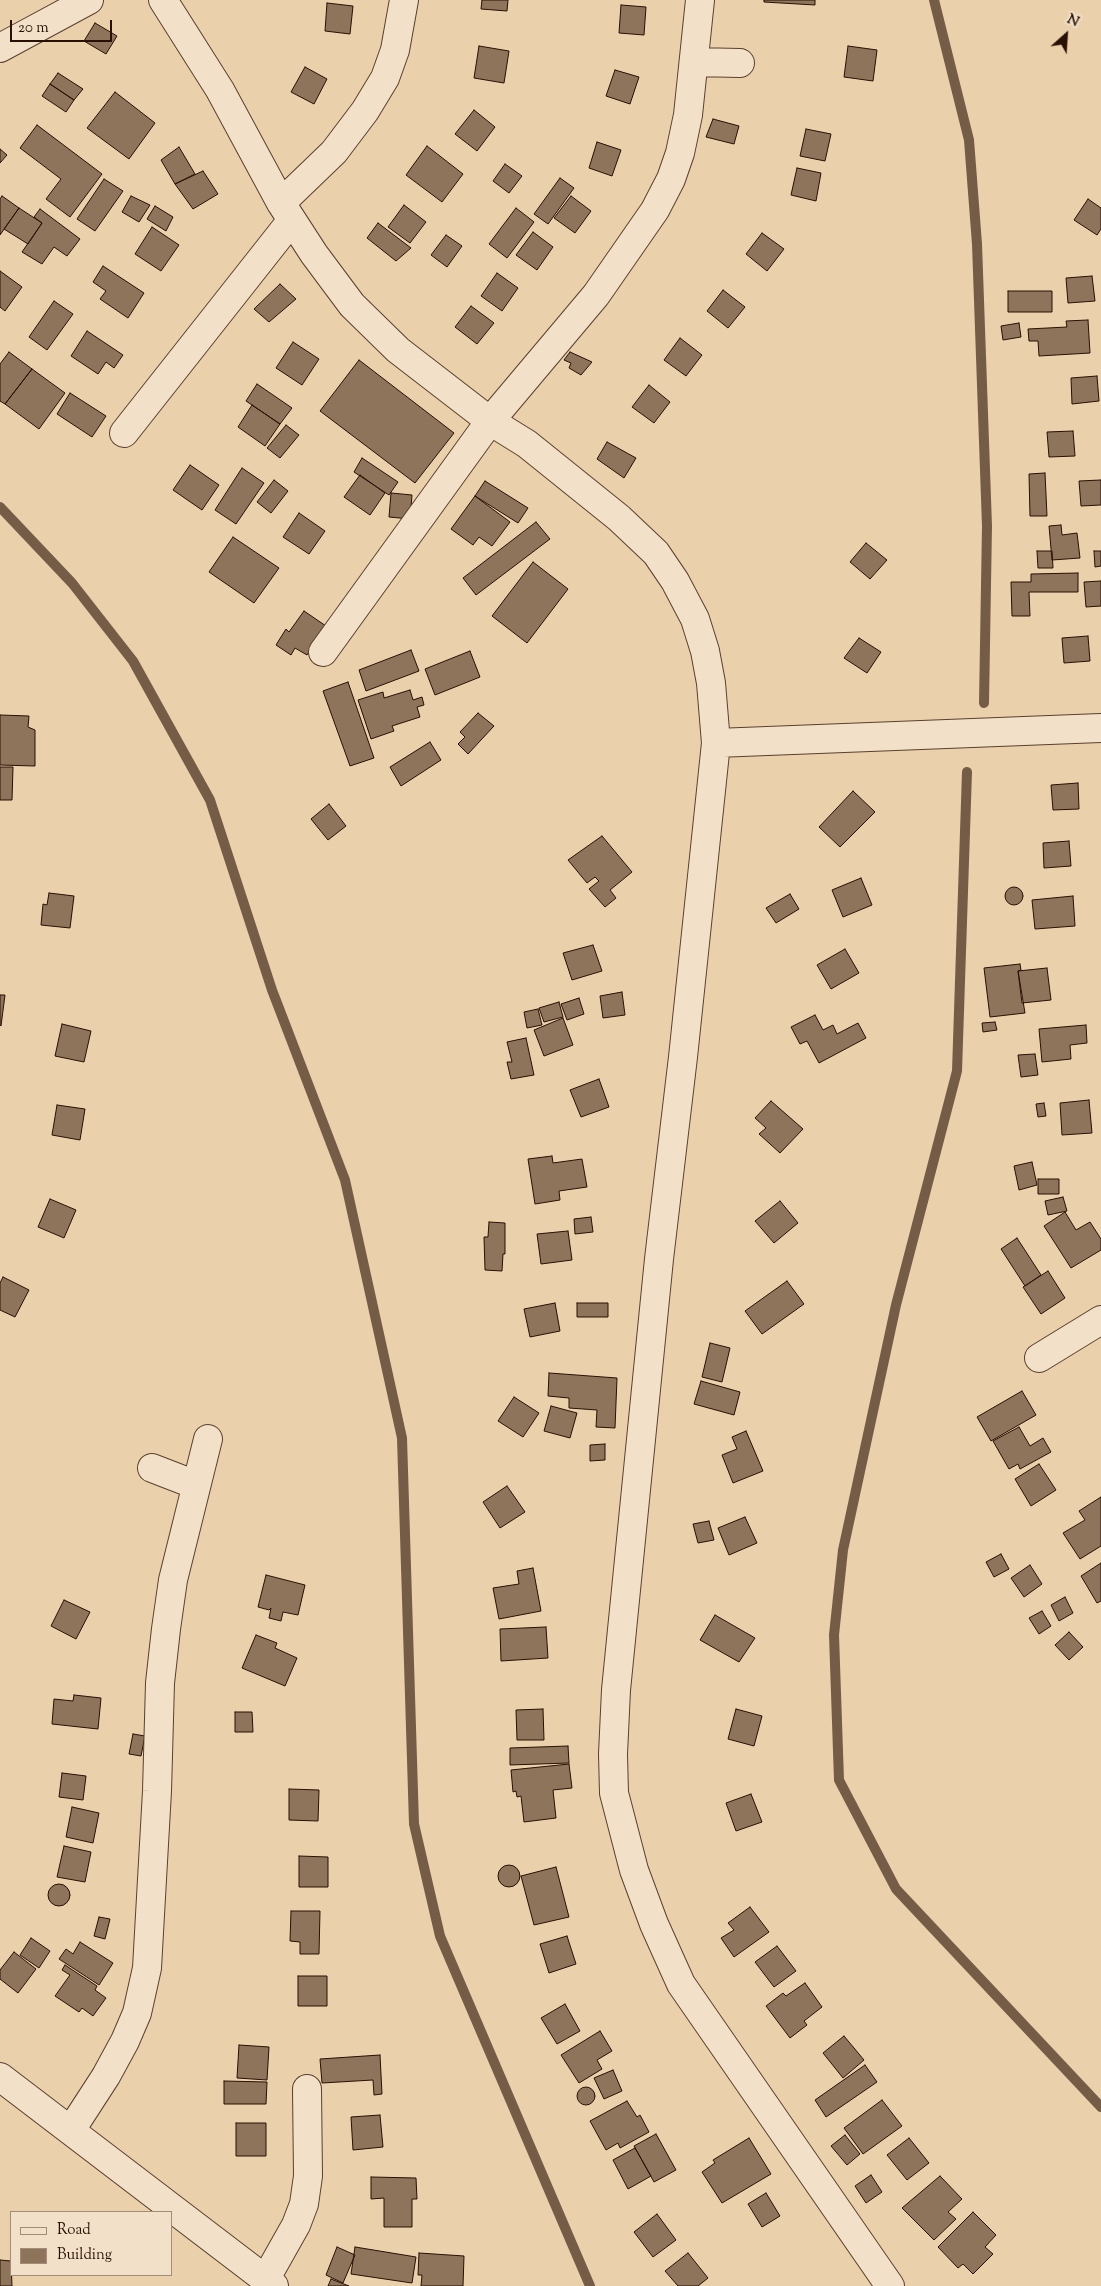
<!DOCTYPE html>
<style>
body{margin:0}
#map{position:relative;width:1101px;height:2286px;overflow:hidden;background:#ebd0ac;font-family:"Sorts Mill Goudy",serif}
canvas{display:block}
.legend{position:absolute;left:10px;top:2211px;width:162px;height:65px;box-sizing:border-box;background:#f2e0c9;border:1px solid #a18d7a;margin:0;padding:6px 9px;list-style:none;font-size:15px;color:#281004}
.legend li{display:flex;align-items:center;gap:10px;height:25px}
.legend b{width:25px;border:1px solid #a18d7a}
.north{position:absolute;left:1041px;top:10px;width:50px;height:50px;-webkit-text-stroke:4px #f2e0c9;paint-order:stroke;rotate:26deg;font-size:14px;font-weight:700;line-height:20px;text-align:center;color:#281004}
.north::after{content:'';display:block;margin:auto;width:18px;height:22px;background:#281004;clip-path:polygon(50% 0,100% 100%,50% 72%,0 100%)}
.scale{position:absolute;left:10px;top:20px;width:102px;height:22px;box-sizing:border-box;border:2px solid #281004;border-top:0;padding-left:6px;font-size:15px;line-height:18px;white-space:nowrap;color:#281004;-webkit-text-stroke:4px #f2e0c9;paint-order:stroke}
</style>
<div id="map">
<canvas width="1101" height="2286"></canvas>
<ul class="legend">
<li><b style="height:6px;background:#f2e0c9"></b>Road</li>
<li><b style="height:14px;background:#8d745b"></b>Building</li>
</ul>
<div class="north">N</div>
<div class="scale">20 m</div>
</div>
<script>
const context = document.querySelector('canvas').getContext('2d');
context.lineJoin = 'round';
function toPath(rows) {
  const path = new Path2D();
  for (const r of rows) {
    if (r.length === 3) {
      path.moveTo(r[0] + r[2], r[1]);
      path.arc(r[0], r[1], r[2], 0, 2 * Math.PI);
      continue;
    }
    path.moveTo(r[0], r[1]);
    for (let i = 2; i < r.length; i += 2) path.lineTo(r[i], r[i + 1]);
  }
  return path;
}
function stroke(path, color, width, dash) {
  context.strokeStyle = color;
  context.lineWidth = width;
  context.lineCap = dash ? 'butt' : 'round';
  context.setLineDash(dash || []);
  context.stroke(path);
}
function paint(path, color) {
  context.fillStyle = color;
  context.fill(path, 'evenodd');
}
stroke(toPath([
 [934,0,969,140,977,244,987,526,984,703],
 [0,507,72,583,133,661,210,800,272,990,345,1180,402,1438,414,1824,440,1936,590,2286],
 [967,772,957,1071,896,1305,843,1550,834,1635,839,1780,896,1889,1101,2107]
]), '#755c47', 10);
const building = toPath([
 [482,0,508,0,507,11,481,9,482,0],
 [764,0,815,0,815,5,764,2,764,0],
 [327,3,353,6,350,34,325,31,327,3],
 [621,5,646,7,644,35,619,33,621,5],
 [95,23,117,36,106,54,84,41,95,23],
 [479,46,509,51,504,83,474,78,479,46],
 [848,46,877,50,873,81,844,77,848,46],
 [305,67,327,79,314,104,291,92,305,67],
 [615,70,639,77,630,104,606,96,615,70],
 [58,73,83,89,74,100,50,84,58,73],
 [50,84,74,100,66,112,42,96,50,84],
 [115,92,155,123,129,159,87,128,115,92],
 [474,110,495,127,477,151,455,134,474,110],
 [713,119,739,126,734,144,706,137,713,119],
 [37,125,102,174,70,217,46,199,61,179,20,148,37,125],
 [806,129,831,134,825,161,800,156,806,129],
 [597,142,621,150,612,176,589,168,597,142],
 [427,146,463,174,442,202,406,175,427,146],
 [179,147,195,174,175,184,161,160,179,147],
 [0,149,7,155,0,163,0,149],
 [505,164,522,176,509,193,493,181,505,164],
 [797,168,821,173,816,201,791,195,797,168],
 [203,171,218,194,193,209,175,184,203,171],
 [560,178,574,188,548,224,534,214,560,178],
 [104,179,123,191,95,231,77,219,104,179],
 [2,196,19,208,0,235,0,199,2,196],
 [131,196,150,205,139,222,122,212,131,196],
 [571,196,591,211,575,233,554,218,571,196],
 [1088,199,1101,208,1101,229,1097,235,1074,220,1088,199],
 [404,205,426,222,410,243,388,227,404,205],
 [155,206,173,217,166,231,147,219,155,206],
 [19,208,42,223,28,244,4,229,19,208],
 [516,208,534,222,507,258,489,244,516,208],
 [40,209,80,239,67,256,54,247,42,264,22,252,42,223,34,217,40,209],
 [378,223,411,248,396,261,367,238,378,223],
 [152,227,179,245,161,271,135,254,152,227],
 [533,232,553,247,537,270,516,255,533,232],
 [762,233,784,249,767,271,746,254,762,233],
 [446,235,462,246,447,267,431,255,446,235],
 [103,266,144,293,128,318,100,299,106,291,93,282,103,266],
 [0,271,22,287,5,311,0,307,0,271],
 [497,273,518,288,502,311,481,296,497,273],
 [1092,276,1095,301,1068,303,1066,278,1092,276],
 [280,284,296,299,269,322,254,309,280,284],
 [723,290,745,307,728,328,707,311,723,290],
 [1008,291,1052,291,1052,312,1008,312,1008,291],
 [54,301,73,314,47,350,29,337,54,301],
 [471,306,494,323,477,344,455,327,471,306],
 [1088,320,1090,353,1039,356,1038,341,1029,341,1028,329,1067,327,1066,321,1088,320],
 [1019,323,1021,337,1003,340,1001,326,1019,323],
 [87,331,123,355,114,368,106,362,98,374,71,356,87,331],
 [680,338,702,355,686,376,664,360,680,338],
 [293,342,319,359,302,385,276,368,293,342],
 [9,352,32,369,5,404,0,401,0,364,9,352],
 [570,352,592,362,581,375,569,368,571,363,564,360,570,352],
 [359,360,454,433,415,483,320,411,359,360],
 [32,369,65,393,39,429,5,404,32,369],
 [1097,376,1099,401,1072,404,1071,378,1097,376],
 [257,384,292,408,280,424,246,401,257,384],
 [649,385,670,402,654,423,632,407,649,385],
 [70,393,106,416,92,437,57,414,70,393],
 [252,405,280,424,265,446,238,427,252,405],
 [286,425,299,435,280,458,267,448,286,425],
 [1073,431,1075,456,1049,457,1047,432,1073,431],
 [607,442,636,458,624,478,597,459,607,442],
 [362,458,398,482,389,495,354,472,362,458],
 [190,465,219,485,202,510,173,490,190,465],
 [242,468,264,483,236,524,215,510,242,468],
 [1045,473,1047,516,1030,516,1029,474,1045,473],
 [360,475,385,493,370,515,344,497,360,475],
 [274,480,288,491,271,513,257,502,274,480],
 [1101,480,1101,505,1081,506,1079,481,1101,480],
 [485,481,528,508,518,523,475,496,485,481],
 [391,493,412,495,410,519,389,517,391,493],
 [475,496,510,522,492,546,479,537,473,545,451,529,475,496],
 [299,513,325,531,309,554,283,537,299,513],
 [536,522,550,539,476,595,463,578,536,522],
 [1061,525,1062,535,1077,533,1080,558,1052,560,1049,526,1061,525],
 [233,537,279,568,254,603,209,572,233,537],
 [866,543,887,560,870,579,850,562,866,543],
 [1037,551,1052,551,1053,568,1038,568,1037,551],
 [1094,551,1101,551,1101,566,1095,567,1094,551],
 [533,562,568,589,527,643,492,616,533,562],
 [1078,573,1078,592,1029,592,1030,616,1012,616,1011,582,1031,582,1031,574,1078,573],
 [1101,581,1101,606,1086,607,1084,582,1101,581],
 [304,611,326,626,307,655,295,648,291,655,276,645,286,629,289,632,304,611],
 [1088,636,1090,661,1064,663,1062,638,1088,636],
 [859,638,881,652,867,673,844,658,859,638],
 [411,650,419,671,366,691,359,670,411,650],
 [470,651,480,677,435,695,425,669,470,651],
 [348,682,374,758,350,766,323,691,348,682],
 [410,690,413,700,422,697,424,705,417,707,420,717,392,726,394,731,371,739,358,700,383,692,384,698,410,690],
 [478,713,494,726,468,754,458,744,465,737,460,732,478,713],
 [0,715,29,716,28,727,35,730,35,766,0,765,0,715],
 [430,742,441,760,401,786,390,767,430,742],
 [0,767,13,767,12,800,0,800,0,767],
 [1078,783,1079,809,1053,810,1051,785,1078,783],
 [853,791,875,812,840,847,819,827,853,791],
 [329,804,346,826,328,840,311,819,329,804],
 [602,836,632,872,610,890,616,898,605,907,589,889,599,881,595,877,587,883,568,860,602,836],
 [1069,841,1071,866,1044,868,1043,843,1069,841],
 [861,878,872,905,843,917,832,890,861,878],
 [1014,896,9],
 [49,893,74,896,70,928,41,925,43,904,47,905,49,893],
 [790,894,799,909,776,923,766,908,790,894],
 [1073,896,1075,926,1035,929,1032,900,1073,896],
 [593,945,602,971,572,980,563,953,593,945],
 [845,949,859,973,831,989,817,965,845,949],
 [1020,964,1021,970,1018,971,1025,1013,990,1017,984,968,1020,964],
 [1047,968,1051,1000,1022,1003,1018,971,1047,968],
 [622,992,625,1015,603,1018,600,996,622,992],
 [0,995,5,995,1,1026,0,1025,0,995],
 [579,998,584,1014,567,1020,561,1004,579,998],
 [559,1002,563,1017,544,1022,539,1008,559,1002],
 [538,1009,542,1025,527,1028,524,1012,538,1009],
 [815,1015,823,1030,833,1025,837,1034,858,1023,866,1038,819,1063,807,1041,800,1044,791,1027,815,1015],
 [563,1018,573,1045,544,1056,534,1030,563,1018],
 [995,1022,997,1030,983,1032,982,1023,995,1022],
 [62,1024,91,1031,84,1062,55,1056,62,1024],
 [1086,1025,1087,1043,1070,1045,1071,1059,1042,1062,1039,1029,1086,1025],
 [526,1038,534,1075,511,1079,507,1062,512,1062,507,1042,526,1038],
 [1035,1054,1038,1075,1021,1077,1018,1055,1035,1054],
 [599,1079,609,1107,581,1117,570,1090,599,1079],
 [1089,1100,1092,1133,1062,1135,1060,1103,1089,1100],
 [771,1101,803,1129,780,1153,759,1134,766,1128,755,1118,771,1101],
 [1044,1103,1046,1116,1038,1117,1036,1104,1044,1103],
 [57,1105,85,1109,80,1140,52,1135,57,1105],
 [552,1156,553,1163,582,1159,587,1187,559,1191,560,1200,535,1204,528,1159,552,1156],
 [1032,1162,1037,1185,1019,1190,1014,1166,1032,1162],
 [1038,1179,1059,1179,1059,1194,1038,1194,1038,1179],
 [1063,1197,1067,1211,1048,1215,1045,1201,1063,1197],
 [50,1199,76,1210,64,1238,38,1227,50,1199],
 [780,1201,798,1223,774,1243,755,1221,780,1201],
 [1065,1212,1076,1230,1090,1222,1101,1239,1101,1250,1071,1268,1044,1226,1065,1212],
 [591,1217,593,1232,575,1234,574,1219,591,1217],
 [489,1222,505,1223,505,1254,503,1254,502,1271,485,1270,484,1237,488,1237,489,1222],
 [568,1231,572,1260,541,1264,537,1234,568,1231],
 [1017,1238,1041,1275,1025,1286,1001,1249,1017,1238],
 [1048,1271,1065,1298,1041,1314,1023,1287,1048,1271],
 [3,1277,29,1290,15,1317,0,1310,0,1283,3,1277],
 [787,1281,804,1304,762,1334,745,1311,787,1281],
 [555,1303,560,1331,530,1337,524,1309,555,1303],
 [577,1303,608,1303,608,1317,577,1317,577,1303],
 [710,1343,730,1348,722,1382,702,1377,710,1343],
 [549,1373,617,1378,615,1428,596,1427,597,1410,569,1408,569,1398,548,1396,549,1373],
 [701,1381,740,1392,734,1415,694,1404,701,1381],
 [1022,1391,1036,1415,991,1441,977,1417,1022,1391],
 [514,1397,539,1413,523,1437,498,1421,514,1397],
 [551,1406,577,1413,570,1438,544,1431,551,1406],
 [1019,1427,1030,1446,1043,1438,1051,1452,1020,1469,1018,1464,1009,1469,993,1441,1019,1427],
 [746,1431,763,1471,733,1483,722,1455,737,1449,732,1437,746,1431],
 [605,1444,605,1460,590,1461,590,1445,605,1444],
 [1039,1464,1056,1490,1031,1506,1015,1479,1039,1464],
 [507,1486,525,1512,500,1528,483,1502,507,1486],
 [1101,1497,1101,1546,1080,1559,1063,1533,1085,1520,1079,1511,1101,1497],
 [745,1517,757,1543,729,1555,718,1528,745,1517],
 [709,1521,714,1540,698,1543,693,1524,709,1521],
 [1001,1554,1009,1569,994,1577,986,1562,1001,1554],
 [1101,1563,1101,1601,1097,1603,1081,1576,1101,1563],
 [1030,1565,1042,1584,1024,1597,1011,1578,1030,1565],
 [533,1568,541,1611,499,1619,493,1588,519,1584,517,1571,533,1568],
 [266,1575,305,1585,298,1615,283,1612,281,1621,269,1618,271,1608,269,1610,258,1607,266,1575],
 [1065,1597,1073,1613,1059,1621,1051,1605,1065,1597],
 [64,1600,90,1612,76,1639,51,1626,64,1600],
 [1042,1611,1051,1626,1039,1634,1029,1618,1042,1611],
 [715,1615,755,1638,739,1662,700,1640,715,1615],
 [546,1627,548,1658,501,1661,500,1629,546,1627],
 [1069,1632,1083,1647,1069,1660,1055,1645,1069,1632],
 [256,1635,277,1643,275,1648,297,1658,285,1686,242,1668,256,1635],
 [74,1695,101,1698,98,1729,52,1724,54,1699,73,1701,74,1695],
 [543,1709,544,1740,517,1740,516,1710,543,1709],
 [736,1709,762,1716,754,1746,728,1739,736,1709],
 [235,1712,252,1712,253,1732,235,1732,235,1712],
 [133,1734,145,1736,141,1756,129,1754,133,1734],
 [568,1746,569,1763,510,1765,510,1748,568,1746],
 [569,1764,572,1788,553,1790,556,1818,524,1822,521,1796,517,1797,516,1791,513,1792,511,1770,569,1764],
 [62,1773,86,1776,83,1800,59,1797,62,1773],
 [289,1789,319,1790,318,1821,289,1820,289,1789],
 [751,1794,762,1822,736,1831,726,1803,751,1794],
 [72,1807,99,1813,93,1843,66,1837,72,1807],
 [64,1846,91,1852,85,1882,57,1877,64,1846],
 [299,1856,328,1857,328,1887,299,1887,299,1856],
 [509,1876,11],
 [556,1867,569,1917,534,1925,521,1876,556,1867],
 [59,1895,11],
 [750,1907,769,1932,734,1957,721,1938,734,1930,728,1923,750,1907],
 [291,1911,320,1911,319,1954,300,1954,300,1942,290,1941,291,1911],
 [99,1917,110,1919,105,1939,94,1936,99,1917],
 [567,1936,576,1964,549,1973,540,1944,567,1936],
 [31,1938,50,1951,39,1968,20,1955,31,1938],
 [80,1942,113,1963,99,1985,59,1959,66,1949,73,1954,80,1942],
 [777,1946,796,1971,774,1987,755,1962,777,1946],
 [14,1952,36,1969,18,1993,0,1979,0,1970,14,1952],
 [65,1965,97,1986,95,1990,106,1998,93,2016,82,2008,79,2012,55,1996,70,1975,62,1970,65,1965],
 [298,1976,327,1976,327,2006,298,2006,298,1976],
 [805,1983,822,2007,804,2021,807,2025,790,2038,766,2006,783,1993,786,1996,805,1983],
 [565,2004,580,2031,557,2044,541,2018,565,2004],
 [600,2031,612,2051,597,2060,602,2069,579,2083,561,2055,600,2031],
 [844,2036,864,2060,843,2078,823,2053,844,2036],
 [239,2045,269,2047,267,2080,237,2078,239,2045],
 [380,2055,382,2094,374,2095,373,2080,322,2083,320,2059,380,2055],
 [865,2065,877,2082,826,2117,815,2100,865,2065],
 [613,2070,622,2091,604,2099,594,2078,613,2070],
 [224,2081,267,2082,266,2104,224,2104,224,2081],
 [586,2096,9],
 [882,2100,902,2126,863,2154,844,2128,882,2100],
 [627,2101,637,2117,640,2115,649,2132,620,2148,618,2143,606,2150,590,2121,627,2101],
 [380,2115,383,2147,353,2150,351,2117,380,2115],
 [236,2123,266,2123,266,2156,236,2156,236,2123],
 [656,2134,676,2170,654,2182,634,2146,656,2134],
 [845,2135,860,2154,847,2165,831,2146,845,2135],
 [749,2138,771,2174,722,2203,702,2172,715,2163,713,2160,749,2138],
 [909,2138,929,2163,907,2180,887,2155,909,2138],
 [635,2148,651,2176,628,2189,613,2160,635,2148],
 [871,2175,882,2192,866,2203,855,2186,871,2175],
 [940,2176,962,2199,948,2212,956,2219,934,2240,902,2208,940,2176],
 [371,2177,416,2178,417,2199,412,2199,412,2227,384,2227,384,2198,371,2199,371,2177],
 [766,2193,780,2216,762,2227,748,2204,766,2193],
 [973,2212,996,2235,985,2247,993,2254,973,2274,963,2264,958,2268,938,2247,973,2212],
 [657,2214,676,2240,653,2257,634,2232,657,2214],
 [337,2247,355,2255,343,2283,326,2275,337,2247],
 [355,2247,416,2257,412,2283,351,2274,355,2247],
 [419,2253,464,2256,463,2286,421,2286,422,2275,418,2275,419,2253],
 [688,2253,708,2278,698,2286,678,2286,665,2271,688,2253],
 [0,2260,11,2261,12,2286,0,2286,0,2260],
 [331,2279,349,2286,328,2286,331,2279]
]);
paint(building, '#8d745b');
stroke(building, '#281004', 1);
const minor = toPath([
 [163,0,220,90,281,203,314,254,352,305,398,350,490,421,527,444,619,518,656,553,675,581,695,619,705,651,711,683,716,743,683,1057,659,1259,616,1690,613,1754,614,1793,634,1870,654,1924,681,1984,890,2286],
 [0,48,89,0],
 [694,62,740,63],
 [281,203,334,152,365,111,385,78,395,50,404,0],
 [124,433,292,220],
 [323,652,490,421,596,295,655,210,671,179,680,153,688,115,700,0],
 [716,743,1101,728],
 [1039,1358,1101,1320],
 [152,1468,196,1485],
 [0,2077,274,2286],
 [71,2130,106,2076,125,2041,137,2013,147,1968,157,1791,160,1683,166,1629,173,1580,208,1439],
 [265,2280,296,2225,304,2204,308,2176,307,2089]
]);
stroke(minor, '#59402e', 30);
stroke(minor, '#f2e0c9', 28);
</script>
